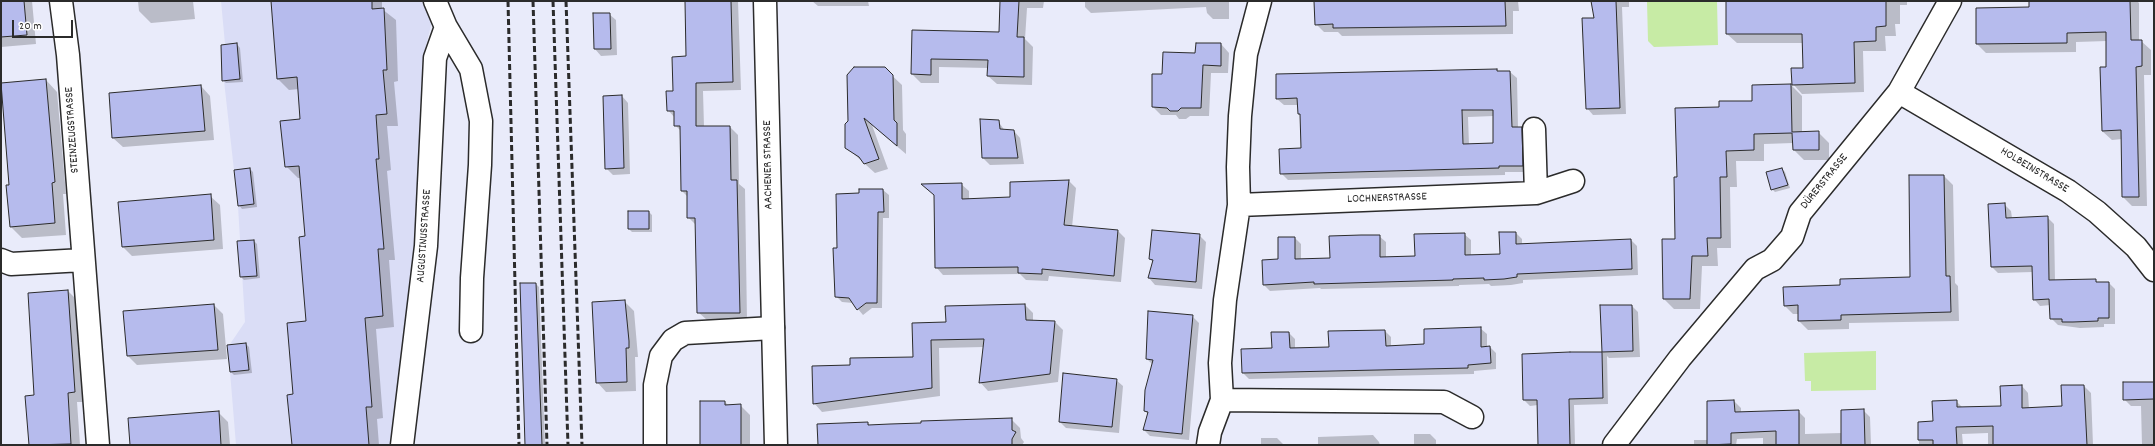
<!DOCTYPE html>
<meta charset="utf-8">
<style>
body{margin:0}
#map{position:relative;width:2155px;height:446px;overflow:hidden;background:#e9ebfa;font-family:Dekko,sans-serif}
canvas{display:block}
.frame{position:absolute;inset:0;border:2px solid #2b2b2b;pointer-events:none}
.scale{position:absolute;left:12px;top:20px;width:61px;height:18px;box-sizing:border-box;border:2px solid #2b2b2b;border-top:0;padding-left:5px;font-size:12px;line-height:14px;white-space:nowrap;color:#2b2b2b;-webkit-text-stroke:3px #fff;paint-order:stroke}
</style>
<div id="map">
<canvas width="2155" height="446"></canvas>
<div class="frame"></div>
<div class="scale">20 m</div>
</div>
<script>
const context = document.querySelector('canvas').getContext('2d');
context.lineJoin = 'round';
function paint(path, color) {
  context.fillStyle = color;
  context.fill(path, 'evenodd');
}
function toPath(rows) {
  const path = new Path2D();
  for (const r of rows) {
    path.moveTo(r[0], r[1]);
    for (let i = 2; i < r.length; i += 2) path.lineTo(r[i], r[i + 1]);
  }
  return path;
}
function stroke(path, color, width, dash) {
  context.strokeStyle = color;
  context.lineWidth = width;
  context.lineCap = dash ? 'butt' : 'round';
  context.setLineDash(dash || []);
  context.stroke(path);
}
function label(font, color, halo, rows, align = 'center') {
  context.font = font + ' Dekko,sans-serif';
  context.lineWidth = 3;
  context.setLineDash([]);
  context.textBaseline = 'middle';
  context.strokeStyle = halo;
  context.fillStyle = color;
  for (const [text, x, y, turn = 0] of rows) {
    context.save();
    context.translate(x, y);
    context.rotate((+turn || 0) * Math.PI / 180);
    context.textAlign = isNaN(turn) ? turn : align;
    if (halo) context.strokeText(text, 0, 0);
    context.fillText(text, 0, 0);
    context.restore();
  }
}
paint(toPath([
 [221,1,425,1,432,21,424,54,425,107,409,320,393,445,236,445,228,347,245,322,238,206,221,54,221,45,225,44]
]), '#daddf6');
paint(toPath([
 [1647,1,1717,1,1718,45,1654,47,1648,41],
 [1876,351,1876,390,1811,391,1811,381,1805,381,1804,353]
]), '#c7eba5');
paint(toPath([
 [1,1,32,1,36,44,1,47],
 [138,1,193,1,195,19,151,23,139,11],
 [271,1,382,1,382,9,396,20,398,81,394,82,398,126,387,126,391,170,387,171,395,260,389,260,394,327,376,329,383,418,377,419,379,445,293,445,294,395,307,322,306,237,302,178,298,178,286,166,302,120,299,89,289,90,278,79],
 [701,1,738,1,741,90,703,91,704,127,730,127,738,135,739,184,745,189,747,321,707,320,698,312,697,226,688,217,688,197,682,191,681,131,675,125,675,118,668,110,687,57],
 [812,1,868,1,869,6,818,6],
 [1001,1,1044,1,1043,8,1027,8,1025,39,1033,47,1032,85,997,84,988,76,988,68,939,67,939,83,921,83,912,74,913,31,1000,33],
 [1085,1,1229,1,1229,19,1213,19,1207,13,1206,7,1091,13,1085,7],
 [1315,1,1518,1,1519,11,1513,11,1513,34,1342,36,1338,32,1324,32,1316,24],
 [1593,1,1629,1,1629,7,1622,7,1626,114,1593,115,1587,108,1595,19],
 [1727,1,1907,1,1907,5,1900,5,1900,24,1895,24,1896,36,1885,36,1886,51,1863,51,1864,92,1802,94,1793,84,1804,69,1804,43,1737,43,1727,34],
 [2030,1,2137,1,2139,3,2139,41,2141,41,2151,50,2151,75,2144,75,2147,206,2132,206,2123,197,2122,139,2112,140,2102,131,2107,68,2107,41,2076,42,2076,52,1986,53,1977,44,2030,8],
 [609,14,616,20,617,55,601,56,595,49],
 [237,44,240,48,243,82,226,83,223,80],
 [1221,44,1229,53,1228,73,1211,73,1209,116,1190,116,1186,119,1179,119,1176,115,1161,115,1153,107,1163,75,1196,54],
 [884,68,902,85,903,130,906,134,906,154,872,125,888,169,875,173,846,147,849,121],
 [1496,70,1498,72,1510,72,1517,78,1518,128,1522,128,1528,135,1529,172,1505,172,1505,175,1288,180,1281,173,1302,149,1301,116,1299,114,1299,105,1284,105,1277,99],
 [1494,116,1494,144,1469,145,1468,117],
 [46,80,57,92,66,194,63,194,66,235,22,238,11,227,10,186],
 [1791,85,1802,96,1802,133,1818,132,1829,143,1829,160,1804,160,1794,150,1793,143,1764,144,1764,161,1736,161,1737,187,1730,187,1731,248,1717,248,1718,266,1702,266,1700,309,1674,309,1664,299,1676,240,1678,178,1720,108,1753,102,1753,86],
 [201,86,210,96,214,140,123,147,113,138],
 [622,96,628,103,630,174,613,175,606,168],
 [998,121,1005,131,1014,131,1020,138,1024,164,990,165,983,158],
 [250,169,253,172,257,207,242,209,239,205],
 [1782,169,1785,172,1790,188,1775,192,1772,189],
 [1944,176,1953,185,1955,283,1958,286,1959,321,1849,323,1849,329,1808,330,1799,321,1799,314,1793,314,1784,305,1841,286,1911,278],
 [1069,181,1076,188,1072,227,1118,231,1125,238,1121,282,1049,276,1048,281,1026,280,1020,274,943,275,936,267,935,195,923,185,961,184,969,191,969,199,1011,198],
 [883,190,889,195,889,218,883,218,882,308,872,308,863,315,853,303,842,302,836,296,838,249,860,194],
 [210,196,220,205,223,249,132,256,123,247],
 [2005,205,2011,211,2012,218,2047,217,2054,224,2055,281,2095,280,2098,283,2109,283,2115,289,2115,324,2104,324,2104,327,2080,328,2058,325,2051,318,2051,305,2040,306,2034,299,2033,272,1998,273,1992,267],
 [649,212,652,215,652,232,632,232,629,229],
 [1516,233,1522,239,1522,244,1631,240,1637,246,1638,275,1523,280,1523,283,1511,285,1491,286,1489,284,1459,285,1459,286,1321,289,1320,288,1270,291,1264,285,1295,238,1301,244,1301,260,1331,259,1379,236,1386,242,1386,258,1416,257,1464,234,1471,240,1471,256,1501,255],
 [1199,235,1206,242,1202,289,1155,285,1149,278,1153,262,1150,259],
 [254,241,257,244,260,278,244,280,241,277],
 [536,284,539,287,545,445,526,445],
 [68,291,78,301,84,402,77,402,80,445,30,445,26,396,35,396],
 [624,301,634,311,638,357,635,357,636,391,606,392,597,382],
 [214,305,223,314,227,359,137,365,128,356],
 [1025,305,1033,313,1033,321,1055,322,1063,330,1058,382,988,391,980,382,984,347,939,348,940,396,822,412,814,403,851,366,914,358,947,323],
 [1601,306,1632,306,1638,312,1640,357,1609,358,1607,356,1608,404,1574,405,1575,445,1539,445,1538,405,1530,406,1524,400,1523,355,1603,353],
 [1192,316,1199,323,1189,440,1150,436,1144,430,1148,414,1145,411,1153,365,1147,359],
 [1480,328,1487,334,1487,347,1490,347,1496,353,1496,369,1474,371,1474,374,1249,379,1243,373,1289,333,1295,339,1295,349,1330,348,1385,331,1391,337,1391,346,1426,345],
 [246,344,249,347,252,373,234,375,231,372],
 [1116,380,1123,386,1119,433,1066,428,1060,422],
 [2154,383,2154,445,2142,445,2141,406,2131,406,2124,399],
 [2022,386,2028,393,2029,409,2063,407,2084,386,2091,393,2093,445,1988,445,1988,433,1962,434,1963,445,1919,445,1919,423,1934,422,1956,401,1963,408,2002,407],
 [1734,401,1741,408,1741,413,1798,411,1805,418,1805,434,1842,433,1863,410,1870,417,1871,445,1763,445,1763,438,1737,439,1736,445,1694,445,1694,440,1708,440],
 [701,402,725,402,729,406,740,405,750,415,750,445,701,445],
 [218,412,228,422,230,445,131,445],
 [1011,419,1020,428,1021,438,1024,442,1022,445,819,445,868,423,870,426],
 [1414,434,1430,434,1436,440,1436,445,1414,445],
 [1373,435,1379,442,1380,445,1318,445,1318,437],
 [1261,438,1277,438,1284,445,1261,445]
]), '#0003');
const building = toPath([
 [1,1,24,1,27,35,1,37,1,1],
 [271,1,372,1,372,9,384,8,387,70,383,70,387,114,376,115,379,159,376,159,384,249,378,249,383,316,365,318,372,407,366,407,369,445,292,445,287,395,293,394,287,323,306,321,299,237,305,236,299,166,285,167,280,121,300,119,297,77,277,79,271,1],
 [685,1,731,1,733,82,696,83,696,126,730,126,731,180,737,180,740,313,697,313,695,218,687,218,687,191,681,191,680,126,674,126,674,111,667,111,666,91,673,91,672,57,686,56,685,1],
 [1000,1,1019,1,1017,37,1024,37,1024,77,987,76,988,60,931,59,931,75,911,74,912,30,999,32,1000,1],
 [1314,1,1505,1,1506,26,1333,28,1333,24,1315,25,1314,1],
 [1591,1,1616,1,1620,108,1586,109,1582,18,1594,18,1591,1],
 [1726,1,1886,1,1886,26,1876,27,1876,41,1854,42,1855,83,1792,85,1791,68,1803,68,1802,34,1726,34,1726,1],
 [2029,1,2130,1,2131,40,2142,40,2142,66,2136,67,2139,197,2122,197,2121,130,2102,131,2100,67,2106,67,2106,32,2067,33,2067,43,1976,44,1976,8,2029,7,2029,1],
 [593,13,610,13,611,49,594,49,593,13],
 [237,43,240,79,222,81,221,45,237,43],
 [1196,43,1221,43,1221,66,1203,65,1201,108,1181,108,1178,111,1170,111,1167,108,1152,107,1152,74,1162,74,1163,52,1195,53,1196,43],
 [854,67,885,67,893,75,894,120,897,123,897,146,864,118,879,159,864,164,859,157,845,148,845,124,848,121,847,75,854,67],
 [1497,69,1497,71,1510,71,1512,127,1522,127,1523,166,1499,166,1499,168,1280,174,1279,149,1301,148,1300,114,1298,114,1297,98,1276,99,1276,74,1497,69],
 [1462,110,1493,110,1493,143,1463,144,1462,110],
 [46,79,55,182,52,183,55,223,10,227,6,185,9,185,1,83,46,79],
 [1791,84,1792,132,1819,131,1819,150,1793,150,1792,133,1754,134,1754,150,1726,151,1727,177,1720,177,1721,238,1707,238,1708,256,1692,256,1690,299,1663,299,1662,239,1675,239,1674,177,1677,177,1675,108,1719,107,1719,101,1752,101,1752,85,1791,84],
 [201,85,205,131,112,138,109,93,201,85],
 [622,95,624,168,605,169,603,96,622,95],
 [980,119,999,120,1000,129,1014,130,1018,158,982,158,980,119],
 [250,168,254,204,238,206,234,170,250,168],
 [1782,168,1788,185,1771,190,1766,172,1782,168],
 [1909,175,1944,175,1946,276,1950,276,1951,312,1841,315,1841,320,1798,321,1798,305,1784,306,1783,287,1840,285,1840,279,1910,277,1909,175],
 [1069,180,1064,225,1118,230,1114,276,1042,269,1042,274,1018,273,1018,267,935,268,934,195,921,184,962,183,962,199,1010,197,1010,182,1069,180],
 [859,189,883,189,884,212,878,212,877,303,866,303,857,310,849,298,835,297,833,248,837,248,836,194,859,193,859,189],
 [211,194,214,240,122,247,118,202,211,194],
 [2005,203,2006,218,2048,216,2049,280,2096,279,2096,282,2109,282,2109,318,2098,318,2098,321,2073,322,2062,322,2062,319,2050,319,2049,299,2033,300,2032,266,1991,267,1988,204,2005,203],
 [628,211,649,211,649,229,628,229,628,211],
 [1152,230,1200,234,1196,282,1148,278,1153,260,1149,259,1152,230],
 [1499,232,1516,232,1516,244,1631,239,1632,269,1517,274,1517,277,1504,279,1484,280,1484,278,1453,279,1453,280,1314,284,1314,282,1263,285,1262,260,1278,259,1278,237,1295,237,1295,259,1330,258,1329,236,1361,235,1380,235,1380,257,1415,256,1414,234,1465,233,1465,255,1500,254,1499,232],
 [254,240,257,276,240,277,237,241,254,240],
 [520,283,536,283,542,445,525,445,520,283],
 [68,290,75,392,68,393,71,444,29,445,25,396,34,395,28,293,68,290],
 [625,300,629,341,629,348,626,348,627,382,596,383,592,302,625,300],
 [214,304,218,350,127,356,123,311,214,304],
 [1025,304,1026,320,1055,321,1050,374,979,383,984,339,931,340,932,388,813,404,812,366,850,365,850,358,913,357,912,323,946,322,945,306,1025,304],
 [1600,305,1632,305,1633,351,1602,352,1600,305],
 [1148,311,1193,315,1182,434,1143,430,1148,412,1144,411,1145,390,1153,360,1146,359,1148,311],
 [1481,327,1481,347,1490,346,1491,363,1468,365,1468,368,1242,373,1241,349,1272,348,1271,332,1289,332,1290,348,1329,347,1328,331,1385,330,1386,346,1424,344,1424,329,1481,327],
 [246,343,249,370,230,372,227,345,246,343],
 [1570,352,1602,352,1603,398,1569,399,1570,445,1538,445,1537,400,1523,400,1522,354,1570,352],
 [1063,373,1117,379,1112,427,1059,422,1063,373],
 [2123,382,2154,382,2154,399,2123,400,2123,382],
 [2022,385,2022,408,2062,406,2061,385,2084,385,2087,445,1993,445,1993,426,1956,427,1957,445,1933,445,1933,440,1918,440,1918,422,1933,421,1932,401,1957,400,1957,407,2001,406,2000,386,2022,385],
 [1734,400,1735,412,1799,410,1799,445,1776,445,1776,431,1731,433,1731,444,1707,445,1707,401,1734,400],
 [700,401,725,401,725,405,741,404,741,445,700,445,700,401],
 [1864,409,1865,445,1841,445,1841,410,1864,409],
 [219,411,221,445,130,445,128,418,219,411],
 [1012,418,1012,430,1016,432,1012,439,1012,445,818,445,817,424,868,422,868,425,890,424,921,423,921,421,1012,418]
]);
paint(building, '#b6bbed');
stroke(building, '#2b2b2b', 1);
const street = toPath([
 [61,1,68,55,98,445],
 [435,1,446,27,471,69,481,121,480,165,472,278,471,331],
 [1899,92,2068,191,2097,212,2136,247,2154,270],
 [1534,129,1536,193],
 [1239,205,1536,193,1573,181],
 [1,260,11,264,83,260],
 [1222,400,1444,402,1472,417],
 [402,445,426,246,435,58,446,27],
 [655,445,655,385,661,356,673,340,685,333,773,328],
 [1208,445,1210,432,1222,400,1220,363,1225,300,1239,205,1238,167,1240,116,1246,54,1260,1],
 [1614,445,1680,358,1755,269,1772,260,1792,237,1800,213,1899,92,1950,1]
]);
const secondary = toPath([
 [765,1,776,445]
]);
stroke(street, '#2b2b2b', 25);
stroke(secondary, '#2b2b2b', 25);
stroke(street, '#fff', 22);
stroke(secondary, '#fff', 22);
stroke(toPath([
 [508,1,519,445],
 [533,1,547,445],
 [553,1,568,445],
 [566,1,582,445]
]), '#2b2b2b', 3, [6, 3]);
label('12px', '#2b2b2b', '#fff', [
 ["STEINZEUGSTRASSE",73,130,-94],
 ["AACHENER STRASSE",769,165,-91],
 ["HOLBEINSTRASSE",2034,171,31],
 ["DÜRERSTRASSE",1825,182,-51],
 ["LOCHNERSTRASSE",1387,199,-2],
 ["AUGUSTINUSSTRASSE",425,236,-86]
]);
</script>
